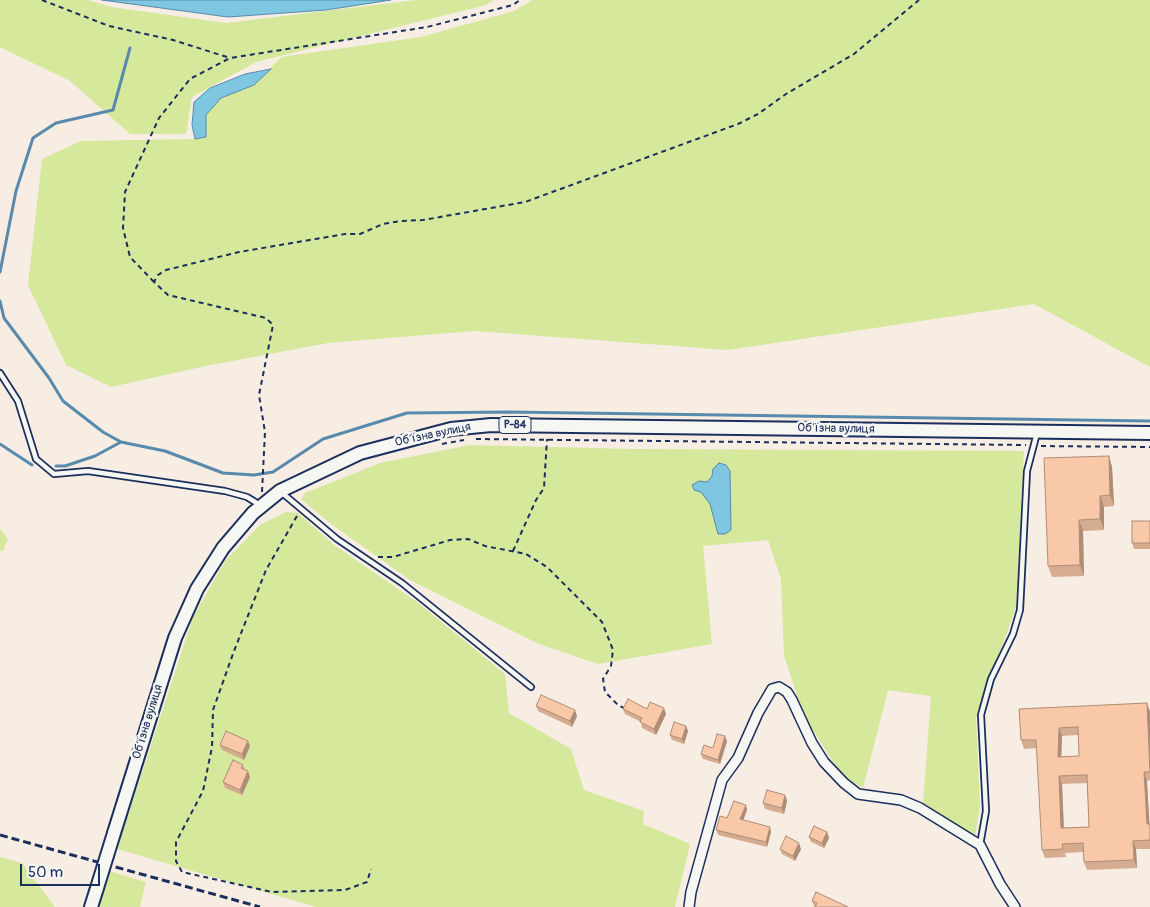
<!DOCTYPE html>
<meta charset="utf-8">
<style>
body{margin:0}
#map{position:relative;width:1150px;height:907px;overflow:hidden;background:#f7ede3;font-family:Pangolin,sans-serif}
canvas{display:block}
.scale{position:absolute;left:20px;top:864px;width:80px;height:22px;box-sizing:border-box;border:2px solid #1b2f5e;border-top:0;padding-left:6px;font-size:15px;line-height:18px;white-space:nowrap;color:#1b2f5e;-webkit-text-stroke:4px #f6f6f2;paint-order:stroke}
</style>
<div id="map">
<canvas width="1150" height="907"></canvas>
<div class="scale">50 m</div>
</div>
<script>
const context = document.querySelector('canvas').getContext('2d');
context.lineJoin = 'round';
function paint(path, color) {
  context.fillStyle = color;
  context.fill(path, 'evenodd');
}
function toPath(rows) {
  const path = new Path2D();
  for (const r of rows) {
    path.moveTo(r[0], r[1]);
    for (let i = 2; i < r.length; i += 2) path.lineTo(r[i], r[i + 1]);
  }
  return path;
}
function stroke(path, color, width, dash) {
  context.strokeStyle = color;
  context.lineWidth = width;
  context.lineCap = dash ? 'butt' : 'round';
  context.setLineDash(dash || []);
  context.stroke(path);
}
function label(font, color, halo, rows, align = 'center') {
  context.font = font + ' Pangolin,sans-serif';
  context.lineWidth = 5;
  context.setLineDash([]);
  context.textBaseline = 'middle';
  context.strokeStyle = halo;
  context.fillStyle = color;
  for (const [text, x, y, turn = 0] of rows) {
    context.save();
    context.translate(x, y);
    context.rotate((+turn || 0) * Math.PI / 180);
    context.textAlign = isNaN(turn) ? turn : align;
    if (halo) context.strokeText(text, 0, 0);
    context.fillText(text, 0, 0);
    context.restore();
  }
}
paint(toPath([
 [0,0,88,0,111,7,226,23,416,0,494,0,486,5,256,62,192,97,186,134,130,134,70,81,0,47],
 [532,0,1150,0,1150,367,1034,304,728,350,475,331,328,343,206,366,111,387,66,365,28,285,42,159,81,141,195,139,206,137,206,115,221,98,254,85,281,57,421,37,514,11],
 [470,445,632,449,1024,451,1016,608,976,717,980,806,975,838,923,803,931,696,888,690,863,788,842,776,804,716,784,656,781,579,768,540,703,546,712,644,598,664,539,644,410,580,331,524,301,499,305,493,380,463],
 [286,512,298,513,334,545,417,602,505,674,509,713,571,749,584,790,644,811,643,824,690,844,675,907,316,907,117,849,193,617,225,561,260,525],
 [0,529,8,539,3,551,0,551],
 [0,857,22,863,55,907,0,907],
 [109,871,146,882,140,907,98,907]
]), '#d5e89c');
const water = toPath([
 [102,0,391,0,326,10,228,17,102,0],
 [271,69,254,85,221,98,206,115,206,137,195,139,192,125,194,102,210,88,245,74,271,69],
 [719,463,726,465,730,471,731,530,725,534,718,534,710,504,701,492,694,490,692,485,699,481,707,482,712,476,713,469,719,463]
]);
paint(water, '#7fc7e0');
stroke(water, '#578aac', 1);
stroke(toPath([
 [0,272,16,191,33,138,56,123,113,110,130,48],
 [0,301,4,318,49,378,63,401,103,432,121,442,95,456,65,466,56,466],
 [121,442,165,451,223,473,254,475,273,472,323,439,407,413,508,412,1150,421],
 [0,444,32,465]
]), '#578aac', 3);
const service = toPath([
 [0,373,18,401,36,459,54,474,88,471,225,491,247,497,260,505],
 [281,492,337,539,402,583,531,687],
 [980,845,986,811,981,715,991,679,1013,634,1020,610,1027,471,1037,433]
]);
const minor = toPath([
 [689,907,691,892,722,780,738,758,758,713,772,689,779,687,787,692,792,700,812,743,824,762,844,783,858,794,901,800,920,808,980,845,1000,884,1015,907]
]);
const primary = toPath([
 [114,833,175,638,197,589,223,548,253,513,280,491,360,453,451,429,491,425,1150,433],
 [91,907,97,888]
]);
stroke(service, '#1b2f5e', 8);
stroke(minor, '#1b2f5e', 12);
stroke(primary, '#1b2f5e', 16);
stroke(toPath([
 [42,0,109,26,173,40,230,58],
 [154,282,130,257,123,228,125,192,159,118,190,79,230,58,427,27,513,5,520,0],
 [476,439,1026,445],
 [442,444,464,440],
 [1041,446,1150,447],
 [262,492,265,432,259,395,273,325,266,318,168,295,154,282,158,275,166,270,239,252,345,234,360,234,383,224,401,221,423,220,525,202,738,124,758,114,786,94,854,54,919,0],
 [297,516,266,570,234,651,213,710,212,747,203,791,176,842,176,861,182,872,272,892,345,890,367,882,371,869],
 [513,551,536,500,544,488,547,439],
 [378,557,393,557,450,540,468,539,485,546,526,554,547,567,602,622,613,650,611,666,603,679,605,692,618,705,626,709]
]), '#1b2f5e', 2, [5, 4]);
stroke(service, '#f6f6f2', 4.5);
stroke(minor, '#f6f6f2', 9);
stroke(primary, '#f6f6f2', 12);
stroke(toPath([
 [0,835,260,907]
]), '#1b2f5e', 3, [8, 4]);
const primaryBridge = toPath([
 [97,888,114,833]
]);
stroke(primaryBridge, '#1b2f5e', 16, []);
stroke(primaryBridge, '#f6f6f2', 12);
paint(toPath([
 [1109,456,1112,467,1114,506,1104,507,1104,530,1083,531,1084,576,1052,577,1048,566],
 [1150,521,1150,549,1134,549,1132,543],
 [536,706,577,716,572,727,538,711],
 [623,709,647,709,666,714,656,735,642,728,641,722,625,714],
 [1019,709,1150,711,1150,780,1147,781,1149,824,1150,824,1150,849,1136,849,1137,868,1087,870,1084,862,1084,852,1065,853,1066,857,1045,858,1042,850,1037,748,1024,749,1021,740],
 [1078,735,1079,756,1061,756,1062,736],
 [1087,783,1089,827,1064,828,1062,784],
 [686,726,688,731,684,744,672,740,670,735],
 [727,741,720,764,703,759,701,754],
 [220,745,250,746,244,760,222,750],
 [243,765,245,770,250,777,242,795,225,788,223,782],
 [785,795,787,801,784,814,765,809,763,803],
 [746,805,747,810,743,820,771,832,767,847,718,835,716,830,727,818],
 [827,832,829,838,824,848,811,842,809,837],
 [780,849,801,849,795,861,782,854],
 [812,901,848,907,815,907,814,906]
]), '#d6ac91');
paint(toPath([
 [1109,456,1112,467,1114,506,1110,495],
 [1100,496,1104,507,1104,530,1100,519],
 [1079,520,1083,531,1084,576,1080,565],
 [1147,703,1150,711,1150,770],
 [664,708,666,714,656,735,654,729],
 [575,710,577,716,572,727,570,721],
 [686,726,688,731,684,744,682,739],
 [1059,728,1062,736,1061,765,1058,757],
 [725,736,727,741,720,764,718,760],
 [248,741,250,746,244,760,242,754],
 [248,771,250,777,242,795,240,790],
 [1144,772,1147,781,1150,833,1147,824],
 [1059,776,1062,784,1064,836,1061,828],
 [785,795,787,801,784,814,782,808],
 [746,805,747,810,742,824,740,819],
 [770,827,771,832,767,847,766,842],
 [827,832,829,838,824,848,822,843],
 [1133,841,1136,849,1137,868,1134,860],
 [799,843,801,849,795,861,793,856]
]), '#ae8c76');
const building = toPath([
 [1109,456,1110,495,1100,496,1100,519,1079,520,1080,565,1048,566,1044,458,1109,456],
 [1132,521,1150,521,1150,543,1132,543,1132,521],
 [541,695,575,710,570,721,536,706,541,695],
 [628,699,647,709,650,702,664,708,654,729,640,722,642,718,623,709,628,699],
 [1147,703,1150,772,1144,772,1147,824,1150,824,1150,840,1133,841,1134,860,1084,862,1083,843,1062,844,1063,849,1042,850,1036,740,1021,740,1019,709,1147,703],
 [1078,727,1079,756,1058,757,1059,728,1078,727],
 [1087,775,1089,827,1061,828,1059,776,1087,775],
 [674,722,686,726,682,739,670,735,674,722],
 [226,731,248,741,242,754,220,745,226,731],
 [717,734,725,736,718,760,701,754,704,745,713,748,717,734],
 [233,760,243,765,241,768,248,771,240,790,223,782,233,760],
 [767,790,785,795,782,808,763,803,767,790],
 [734,801,746,805,740,819,770,827,766,842,716,830,720,816,727,818,734,801],
 [814,826,827,832,822,843,809,837,814,826],
 [786,836,799,843,793,856,780,849,786,836],
 [816,892,848,907,815,907,817,903,812,901,816,892]
]);
paint(building, '#f9c8a9');
stroke(building, '#ae8c76', 1);
for (const [x, y, w] of [
 [515,425,32]
]) {
  const box = new Path2D();
  box.roundRect(x - w / 2, y - 8.5, w, 17, 4);
  context.fillStyle = '#f6f6f2';
  context.fill(box);
  stroke(box, '#1b2f5e', 1);
}
label('bold 11px', '#1b2f5e', null, [
 ["Р-84",515,425]
]);
label('12px', '#1b2f5e', '#f6f6f2', [
 ["Обʼїзна вулиця",836,429,1],
 ["Обʼїзна вулиця",433,435,-12],
 ["Обʼїзна вулиця",148,722,-73]
]);
</script>
